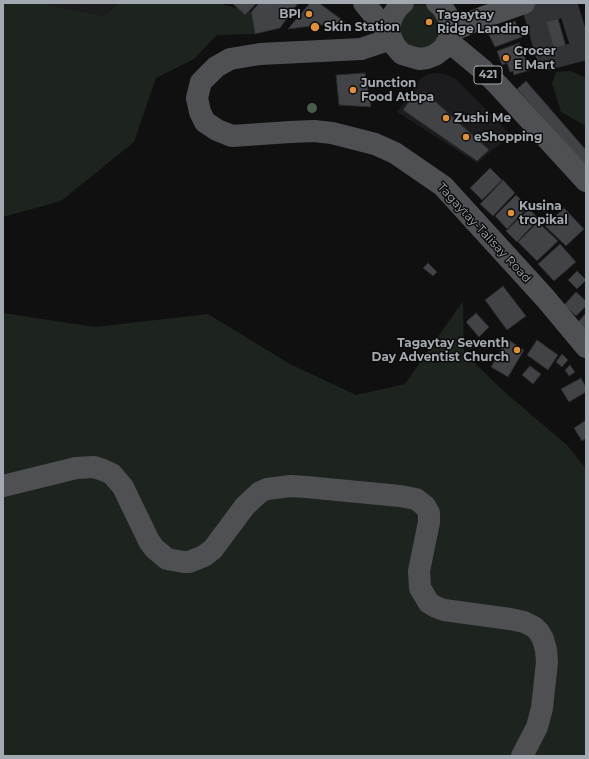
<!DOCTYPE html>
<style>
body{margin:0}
#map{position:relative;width:589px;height:759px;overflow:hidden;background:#101011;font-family:Montserrat,sans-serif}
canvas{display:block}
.frame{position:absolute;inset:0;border:4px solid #a3a9b0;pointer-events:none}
</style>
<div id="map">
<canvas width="589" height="759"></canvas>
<div class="frame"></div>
</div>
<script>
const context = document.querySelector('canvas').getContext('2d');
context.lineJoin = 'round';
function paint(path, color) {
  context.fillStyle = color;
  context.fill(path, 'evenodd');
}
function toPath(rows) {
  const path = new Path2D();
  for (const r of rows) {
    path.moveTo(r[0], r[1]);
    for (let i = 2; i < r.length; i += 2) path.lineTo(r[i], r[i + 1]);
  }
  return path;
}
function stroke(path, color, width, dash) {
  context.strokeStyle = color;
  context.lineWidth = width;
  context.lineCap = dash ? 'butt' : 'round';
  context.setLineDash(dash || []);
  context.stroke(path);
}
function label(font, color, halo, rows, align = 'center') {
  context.font = font + ' Montserrat,sans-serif';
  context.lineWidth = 3;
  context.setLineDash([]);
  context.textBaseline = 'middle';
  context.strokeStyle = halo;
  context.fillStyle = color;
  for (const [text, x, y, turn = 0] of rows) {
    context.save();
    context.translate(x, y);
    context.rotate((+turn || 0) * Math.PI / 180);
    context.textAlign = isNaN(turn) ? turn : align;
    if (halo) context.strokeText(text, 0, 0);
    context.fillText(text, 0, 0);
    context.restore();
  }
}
paint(toPath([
 [40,3,117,3,104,16],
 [437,73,445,74,457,80,511,135,477,163,397,112,421,78,428,74]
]), '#1c1c1e');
paint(toPath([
 [3,3,40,3,104,16,118,3,218,3,251,12,255,34,217,35,194,59,156,78,134,142,61,201,3,217],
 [420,4,428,5,440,15,441,37,424,51,403,44,398,22,413,5],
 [571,71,586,78,586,126,561,112,552,83,556,72],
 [463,301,464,353,508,395,567,445,586,469,586,756,3,756,3,313,95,327,208,314,290,364,356,395,405,384]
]), '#1d231d');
const building = toPath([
 [232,3,257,3,245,15,232,3],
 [259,3,298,3,280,28,255,34,251,12,259,3],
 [310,3,319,3,345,22,288,29,310,3],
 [557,15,568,54,549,59,538,20,557,15],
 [515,21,522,37,495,47,488,33,515,21],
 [519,43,530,70,514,75,513,71,510,72,507,63,502,65,497,51,519,43],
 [365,73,371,107,339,105,336,75,365,73],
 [526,81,586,150,586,167,517,89,526,81],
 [425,92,489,150,477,161,403,110,415,93,425,92],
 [490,168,502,180,482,200,470,188,490,168],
 [503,180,515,193,493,216,480,204,503,180],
 [516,195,528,207,507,229,495,216,516,195],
 [564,208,584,229,566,246,545,226,564,208],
 [529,209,539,219,517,242,506,231,529,209],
 [538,222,558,241,537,261,518,242,538,222],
 [560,244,576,262,554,281,538,264,560,244],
 [428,263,437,272,433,276,423,268,428,263],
 [577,271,586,280,577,289,568,280,577,271],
 [503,286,526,316,507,330,485,300,503,286],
 [576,292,586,301,586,306,576,316,564,305,576,292],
 [476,313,489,327,479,337,466,322,476,313],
 [586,313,586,334,576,324,586,313],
 [507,339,524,350,508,377,491,367,507,339],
 [537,340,558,355,548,370,527,355,537,340],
 [562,354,568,360,562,367,556,362,562,354],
 [570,365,575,372,569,376,565,370,570,365],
 [530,366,541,374,533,384,522,375,530,366],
 [581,378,586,387,586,392,569,402,561,389,581,378],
 [586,420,586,438,582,441,574,428,586,420]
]);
paint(building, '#424346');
stroke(building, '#2a2b2d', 1);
stroke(toPath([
 [531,3,547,60,582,51,567,3],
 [534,15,568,6]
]), '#313336', 20);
stroke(toPath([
 [364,3,389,33],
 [403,3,398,7,393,15,390,23,389,33,395,46,402,54,419,59,427,58,435,55,443,49,448,41,451,31,449,18,442,7,437,3],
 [451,31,484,17,524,3],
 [391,39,361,49,260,54,230,59,216,67,201,82,197,98,200,112,205,122,217,130,232,136,290,132,314,131,332,133,375,144,395,153,443,186,546,299,586,347],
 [448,41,483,70,498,85,586,181],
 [3,486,76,468,94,467,103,470,112,474,123,487,149,541,154,548,167,559,184,562,189,562,204,556,213,549,245,506,260,492,267,489,291,486,306,487,400,496,416,499,425,506,429,513,429,522,419,571,420,588,429,603,436,607,444,610,510,619,524,622,534,627,539,632,543,639,546,650,547,662,542,708,537,727,522,756]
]), '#4e5054', 22);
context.fillStyle = '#4c5c4b';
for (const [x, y] of [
 [312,108]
]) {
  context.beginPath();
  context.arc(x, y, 5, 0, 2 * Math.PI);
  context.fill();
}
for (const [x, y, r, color] of [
 [309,14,4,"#de8f3b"],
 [429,22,4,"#de8f3b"],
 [315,27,5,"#de8f3b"],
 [506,58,4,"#de8f3b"],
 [353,90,4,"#de8f3b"],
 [446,118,4,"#de8f3b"],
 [466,137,4,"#de8f3b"],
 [511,213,4,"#de8f3b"],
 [517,350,4,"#de8f3b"]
]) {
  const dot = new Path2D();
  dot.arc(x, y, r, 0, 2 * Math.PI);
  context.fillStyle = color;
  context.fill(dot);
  stroke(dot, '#0b0b0c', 1.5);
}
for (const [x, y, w] of [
 [488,75,28]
]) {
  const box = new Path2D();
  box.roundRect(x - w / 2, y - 9, w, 18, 3);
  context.fillStyle = '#0b0b0c';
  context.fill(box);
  stroke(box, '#a3a9b0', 1);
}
label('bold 11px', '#a3a9b0', null, [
 ["421",488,75]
]);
label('bold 12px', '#a3a9b0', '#0b0b0c', [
 ["BPI",301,14,"right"],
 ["Tagaytay",437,15],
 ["Ridge Landing",437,29],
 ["Skin Station",324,27],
 ["Grocer",514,51],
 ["E Mart",514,65],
 ["Junction",361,83],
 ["Food Atbpa",361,97],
 ["Zushi Me",454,118],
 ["eShopping",474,137],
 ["Kusina",519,206],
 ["tropikal",519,220],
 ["Tagaytay Seventh",509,343,"right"],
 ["Day Adventist Church",509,357,"right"]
], 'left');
label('12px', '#a3a9b0', '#0b0b0c', [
 ["Tagaytay-Talisay Road",484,233,47]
]);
</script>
